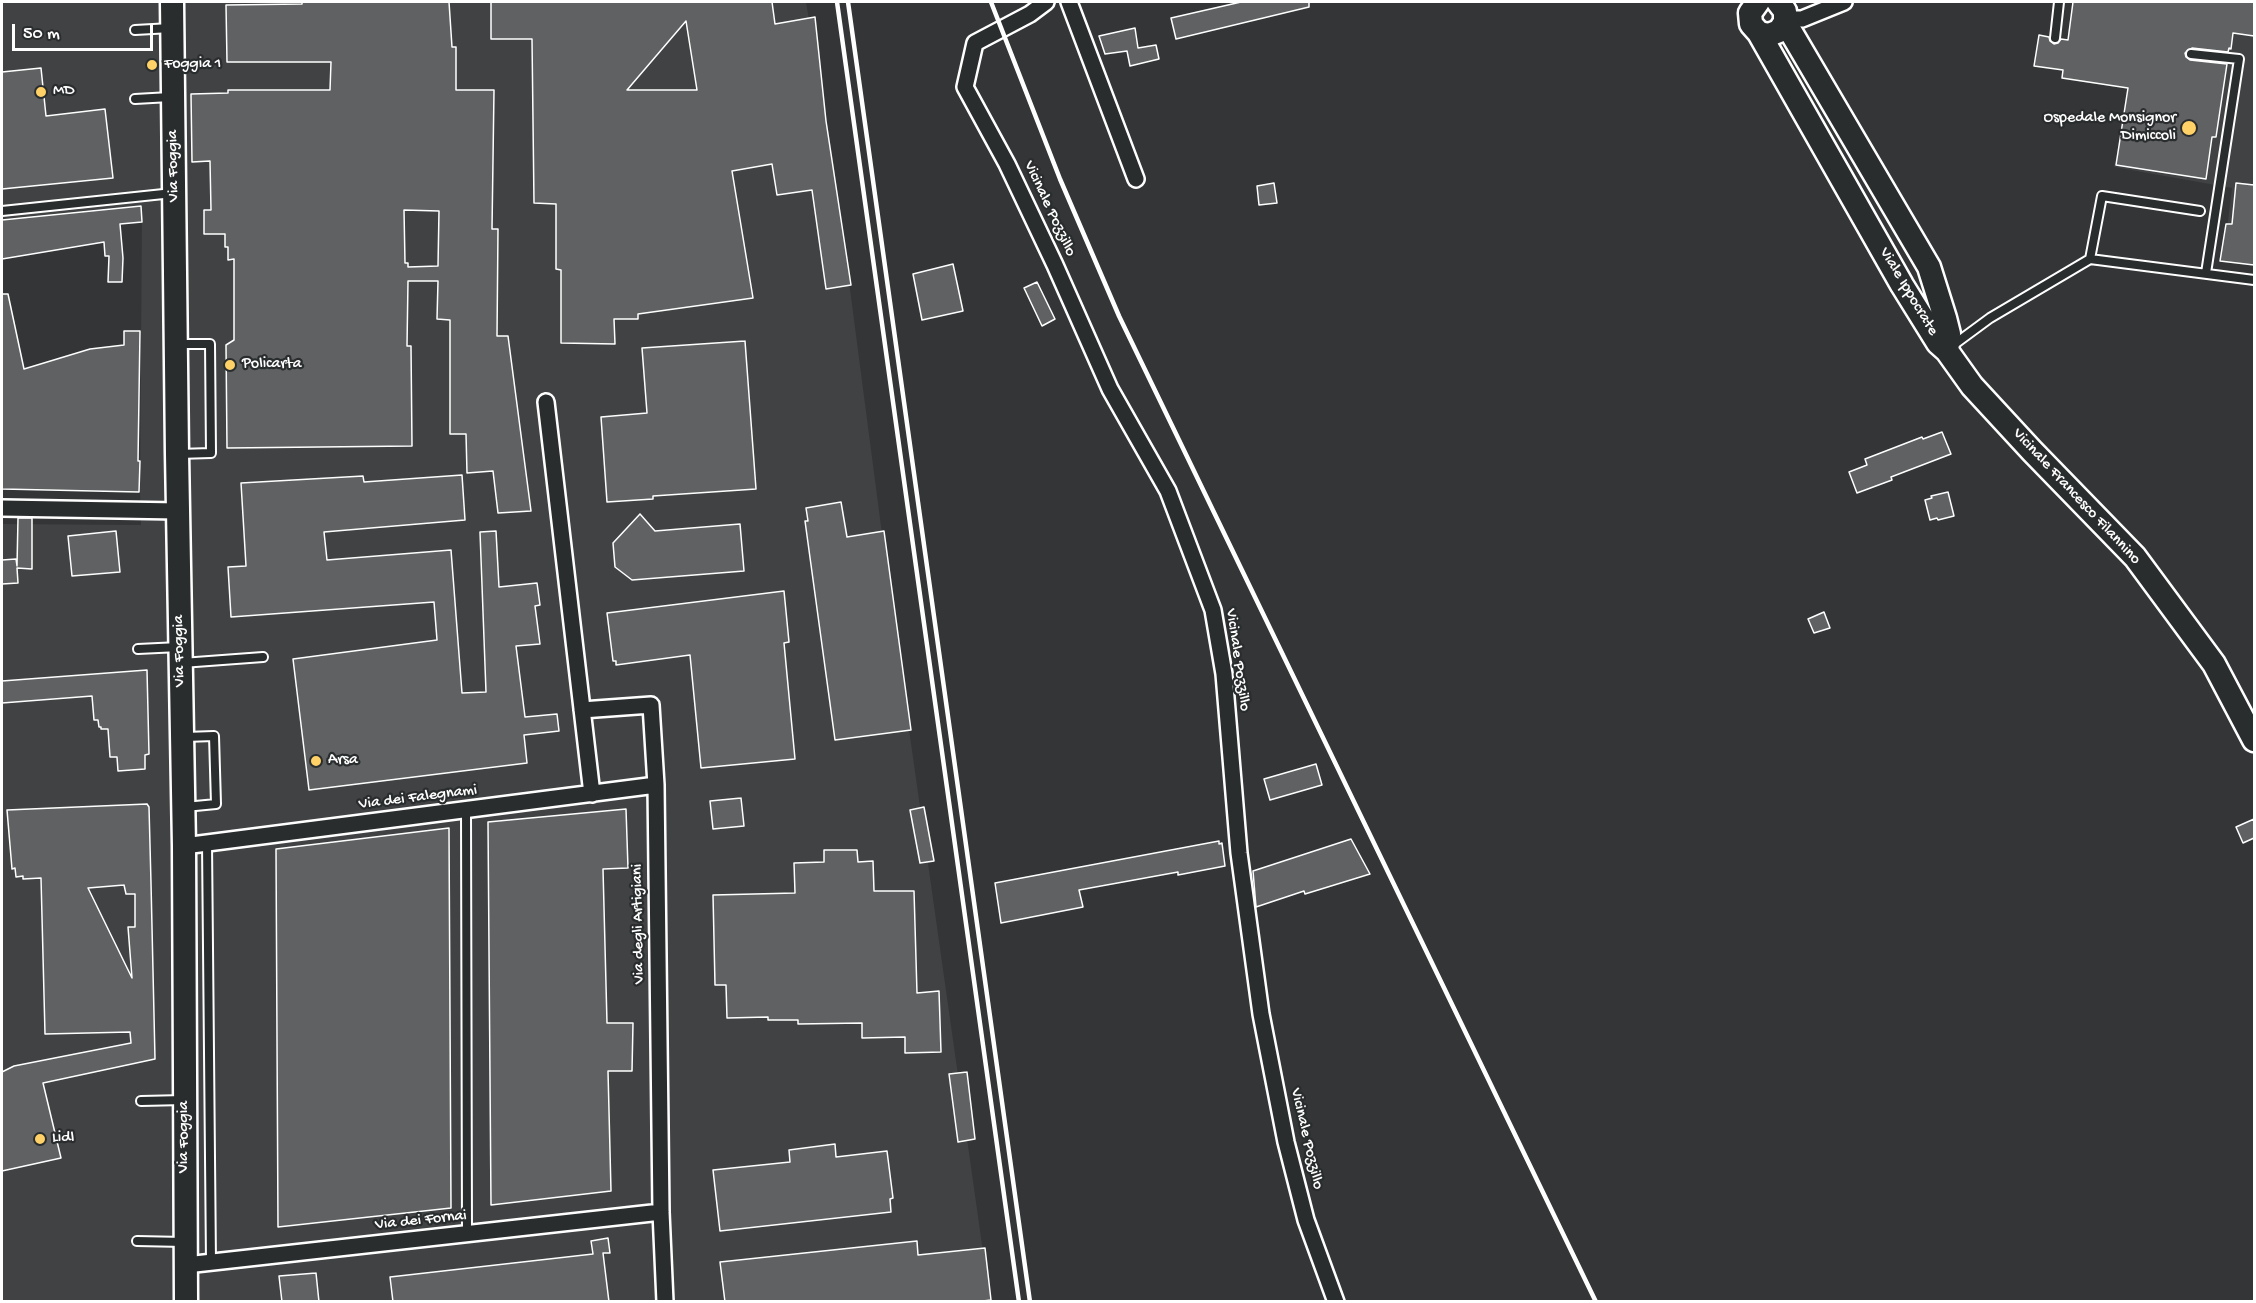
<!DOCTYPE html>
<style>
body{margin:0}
#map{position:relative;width:2256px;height:1303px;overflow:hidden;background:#333536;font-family:"Gochi Hand",sans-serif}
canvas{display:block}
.frame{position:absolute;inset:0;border:3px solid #fff;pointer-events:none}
.scale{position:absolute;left:12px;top:24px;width:141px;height:27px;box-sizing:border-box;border:3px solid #fff;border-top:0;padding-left:8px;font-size:18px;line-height:21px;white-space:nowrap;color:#fff;-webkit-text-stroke:4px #2a2d2e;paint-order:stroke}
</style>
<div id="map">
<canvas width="2256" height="1303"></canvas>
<div class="frame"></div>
<div class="scale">50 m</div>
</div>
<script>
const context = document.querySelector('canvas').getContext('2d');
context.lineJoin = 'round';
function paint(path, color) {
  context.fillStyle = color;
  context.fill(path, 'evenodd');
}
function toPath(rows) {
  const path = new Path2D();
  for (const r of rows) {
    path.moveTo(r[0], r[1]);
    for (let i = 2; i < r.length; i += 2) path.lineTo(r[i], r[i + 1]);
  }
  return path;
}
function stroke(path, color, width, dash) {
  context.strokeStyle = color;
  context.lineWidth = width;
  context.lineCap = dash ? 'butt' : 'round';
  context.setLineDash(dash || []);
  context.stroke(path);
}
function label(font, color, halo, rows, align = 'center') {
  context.font = font + ' "Gochi Hand",sans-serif';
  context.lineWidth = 4.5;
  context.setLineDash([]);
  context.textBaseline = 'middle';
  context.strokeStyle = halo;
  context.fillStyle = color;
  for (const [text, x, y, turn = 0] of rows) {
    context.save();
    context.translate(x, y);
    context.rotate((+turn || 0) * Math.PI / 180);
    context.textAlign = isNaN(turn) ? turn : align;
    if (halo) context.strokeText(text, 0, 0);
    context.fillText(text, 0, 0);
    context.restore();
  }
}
paint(toPath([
 [2,2,806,2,833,159,890,595,990,1301,2,1301,2,524,141,525,140,492,142,205,2,219],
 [2073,2,2254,2,2254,265,2223,261,2232,188,2114,167,2131,89,2061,79]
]), '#404243');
const building = toPath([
 [302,2,449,2,452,47,456,47,456,90,494,90,492,229,498,229,497,336,508,336,531,511,498,513,493,471,467,473,466,434,450,434,450,320,437,319,438,281,408,281,407,346,411,346,412,446,227,448,226,345,234,340,234,259,228,260,228,247,225,247,225,234,204,234,204,210,211,210,210,161,192,162,191,94,228,93,228,90,330,90,331,62,227,62,226,5,302,4,302,2],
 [404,210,439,211,438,266,408,267,408,263,405,263,404,210],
 [491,2,772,2,775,24,815,17,826,121,851,285,826,289,812,190,777,195,772,164,732,171,753,298,638,314,638,319,614,319,615,344,561,343,561,270,556,269,556,204,534,203,532,39,491,39,491,2],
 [686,21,697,90,627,90,686,21],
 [1241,2,1309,2,1309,7,1176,39,1171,18,1241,2],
 [2073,2,2254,2,2254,36,2233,33,2231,49,2229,48,2228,52,2192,48,2185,53,2186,57,2190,60,2227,64,2216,137,2212,137,2206,179,2116,165,2128,88,2062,78,2063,70,2034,66,2039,35,2049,37,2050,41,2054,44,2058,43,2061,39,2068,40,2073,2],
 [1135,28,1138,48,1156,45,1159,59,1130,66,1127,51,1105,54,1099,36,1135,28],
 [41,68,46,116,105,109,113,178,2,189,2,72,41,68],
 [1274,183,1277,203,1259,205,1257,186,1274,183],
 [2236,183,2254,185,2254,265,2220,261,2226,224,2232,224,2236,183],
 [141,206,142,222,120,224,123,258,122,282,108,282,109,256,105,256,104,242,2,259,2,220,141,206],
 [953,264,963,311,922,320,913,274,953,264],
 [1037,282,1055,319,1042,326,1024,288,1037,282],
 [2,294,8,294,24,369,90,349,124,345,124,331,140,331,138,461,140,461,139,492,2,489,2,294],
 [745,341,756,489,653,496,653,499,607,502,601,417,647,413,642,348,745,341],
 [1942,432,1951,454,1891,477,1892,480,1857,493,1849,472,1867,465,1865,459,1922,437,1923,439,1942,432],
 [462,475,465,520,324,532,327,560,451,550,462,693,486,692,480,532,496,531,499,587,537,583,540,605,535,606,540,644,516,646,525,717,557,714,559,731,524,735,527,763,309,790,293,659,437,640,434,602,231,617,228,567,246,566,241,483,363,476,364,482,462,475],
 [1948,492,1954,516,1938,520,1937,518,1930,520,1925,500,1932,498,1931,496,1948,492],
 [841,502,847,537,884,531,911,730,835,740,805,521,808,521,806,508,841,502],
 [640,514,655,531,740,524,744,571,632,580,615,567,613,543,640,514],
 [18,518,32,518,32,569,17,568,18,583,2,584,2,560,16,559,17,566,18,518],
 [116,531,120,572,72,576,68,536,116,531],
 [784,591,789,642,784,643,795,759,701,768,690,655,616,665,616,661,613,661,607,613,784,591],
 [1824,612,1830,628,1814,633,1808,619,1824,612],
 [147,670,149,754,145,755,145,769,118,771,117,757,110,757,108,729,101,729,101,727,99,727,98,720,94,720,92,696,2,703,2,681,147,670],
 [1316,764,1322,785,1270,800,1264,779,1316,764],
 [741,798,744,826,713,829,710,801,741,798],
 [147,804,149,807,151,883,155,1059,43,1083,61,1158,2,1171,2,1072,14,1066,131,1043,130,1032,45,1034,41,878,23,879,23,876,16,877,15,868,12,869,7,810,147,804],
 [124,885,126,894,135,894,135,927,128,927,132,978,88,888,124,885],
 [924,807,934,861,920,863,910,810,924,807],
 [626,809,628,868,603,869,607,1023,633,1023,632,1071,608,1071,611,1191,491,1205,488,822,626,809],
 [2254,819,2254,838,2243,843,2236,827,2254,819],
 [449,828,451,1208,278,1227,276,849,449,828],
 [1351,839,1370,874,1305,894,1304,891,1256,907,1253,871,1351,839],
 [1219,841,1219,844,1222,843,1225,866,1178,875,1178,872,1079,890,1083,907,1001,923,995,883,1219,841],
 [824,850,857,850,858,862,873,861,874,891,914,891,917,993,939,991,941,1052,905,1053,905,1037,862,1038,862,1023,798,1024,798,1020,768,1020,768,1017,727,1018,726,985,715,985,713,895,795,893,794,863,824,862,824,850],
 [967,1072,975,1139,958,1142,949,1074,967,1072],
 [835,1144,836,1157,887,1151,893,1198,890,1199,891,1212,720,1231,713,1170,790,1162,789,1150,835,1144],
 [608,1238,610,1253,603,1253,609,1302,393,1302,390,1277,593,1254,591,1241,608,1238],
 [917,1241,918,1255,985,1248,991,1300,975,1302,725,1302,720,1262,917,1241],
 [316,1273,319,1302,282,1302,279,1276,316,1273]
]);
paint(building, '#5f6162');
stroke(building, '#fff', 1.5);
const lane = toPath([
 [135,30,171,28],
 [2055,38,2059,2],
 [2191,54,2239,59,2206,273],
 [135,99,170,97],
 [2,211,173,193],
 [2200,211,2102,196,2090,259,2254,280],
 [178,344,210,344,211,453,178,454],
 [1952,346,1990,318,2090,259],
 [138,649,179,647],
 [182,663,263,657],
 [185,807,216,804,214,736,185,737],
 [466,810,467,1234],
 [207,843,211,1262],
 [141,1101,184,1100],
 [137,1241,184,1242]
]);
const street = toPath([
 [1046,2,1030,14,975,43,965,87,1007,164,1055,265,1110,389,1168,491,1213,610,1224,674,1239,853,1261,1014,1286,1142,1306,1220,1336,1302],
 [1069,2,1136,179],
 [1786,19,1802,19,1844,2],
 [546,402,592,794],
 [2,508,178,511],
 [582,710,651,705,656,785,661,1212,665,1302],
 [184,846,656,785],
 [186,1265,661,1212]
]);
const secondary = toPath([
 [172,2,177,454,184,846,186,1302],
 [1758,2,1750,13,1751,24,1759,33,1769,35,1779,31,1785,22,1785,11,1778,2],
 [1785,22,1929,267,1945,318,1949,334,1947,351],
 [1759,33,1902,285,1938,343,1947,351,1972,386,2032,451,2135,557,2214,664,2254,740]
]);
stroke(lane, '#fff', 12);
stroke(street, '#fff', 20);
stroke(secondary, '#fff', 27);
stroke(lane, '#2a2d2e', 8);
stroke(street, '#2a2d2e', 15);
stroke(secondary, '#2a2d2e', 22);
stroke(toPath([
 [837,2,1019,1302],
 [848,2,1030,1302],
 [991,2,1060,179,1119,316,1596,1302]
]), '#fff', 4.5);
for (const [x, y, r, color] of [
 [152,65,6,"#ffd166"],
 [41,92,6,"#ffd166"],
 [2189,128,8,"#ffd166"],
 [230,365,6,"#ffd166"],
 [316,761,6,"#ffd166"],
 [40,1139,6,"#ffd166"]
]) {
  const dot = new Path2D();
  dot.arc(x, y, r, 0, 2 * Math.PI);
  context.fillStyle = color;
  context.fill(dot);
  stroke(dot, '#2a2d2e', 2);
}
label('16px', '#fff', '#2a2d2e', [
 ["Foggia 1",164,65],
 ["MD",53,92],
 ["Ospedale Monsignor",2176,119,"right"],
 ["Dimiccoli",2176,137,"right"],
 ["Policarta",242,365],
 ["Arsa",328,761],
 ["Lidl",52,1139]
], 'left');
label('16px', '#fff', '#2a2d2e', [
 ["Via Foggia",174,166,-91],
 ["Vicinale Pozzillo",1049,209,65],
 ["Viale Ippocrate",1908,292,59],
 ["Vicinale Francesco Filannino",2076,497,47],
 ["Via Foggia",180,651,-91],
 ["Vicinale Pozzillo",1237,660,82],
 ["Via dei Falegnami",418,798,-7],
 ["Via degli Artigiani",639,924,-91],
 ["Via Foggia",185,1137,-90],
 ["Vicinale Pozzillo",1306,1139,77],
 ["Via dei Fornai",421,1221,-6]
]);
</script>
